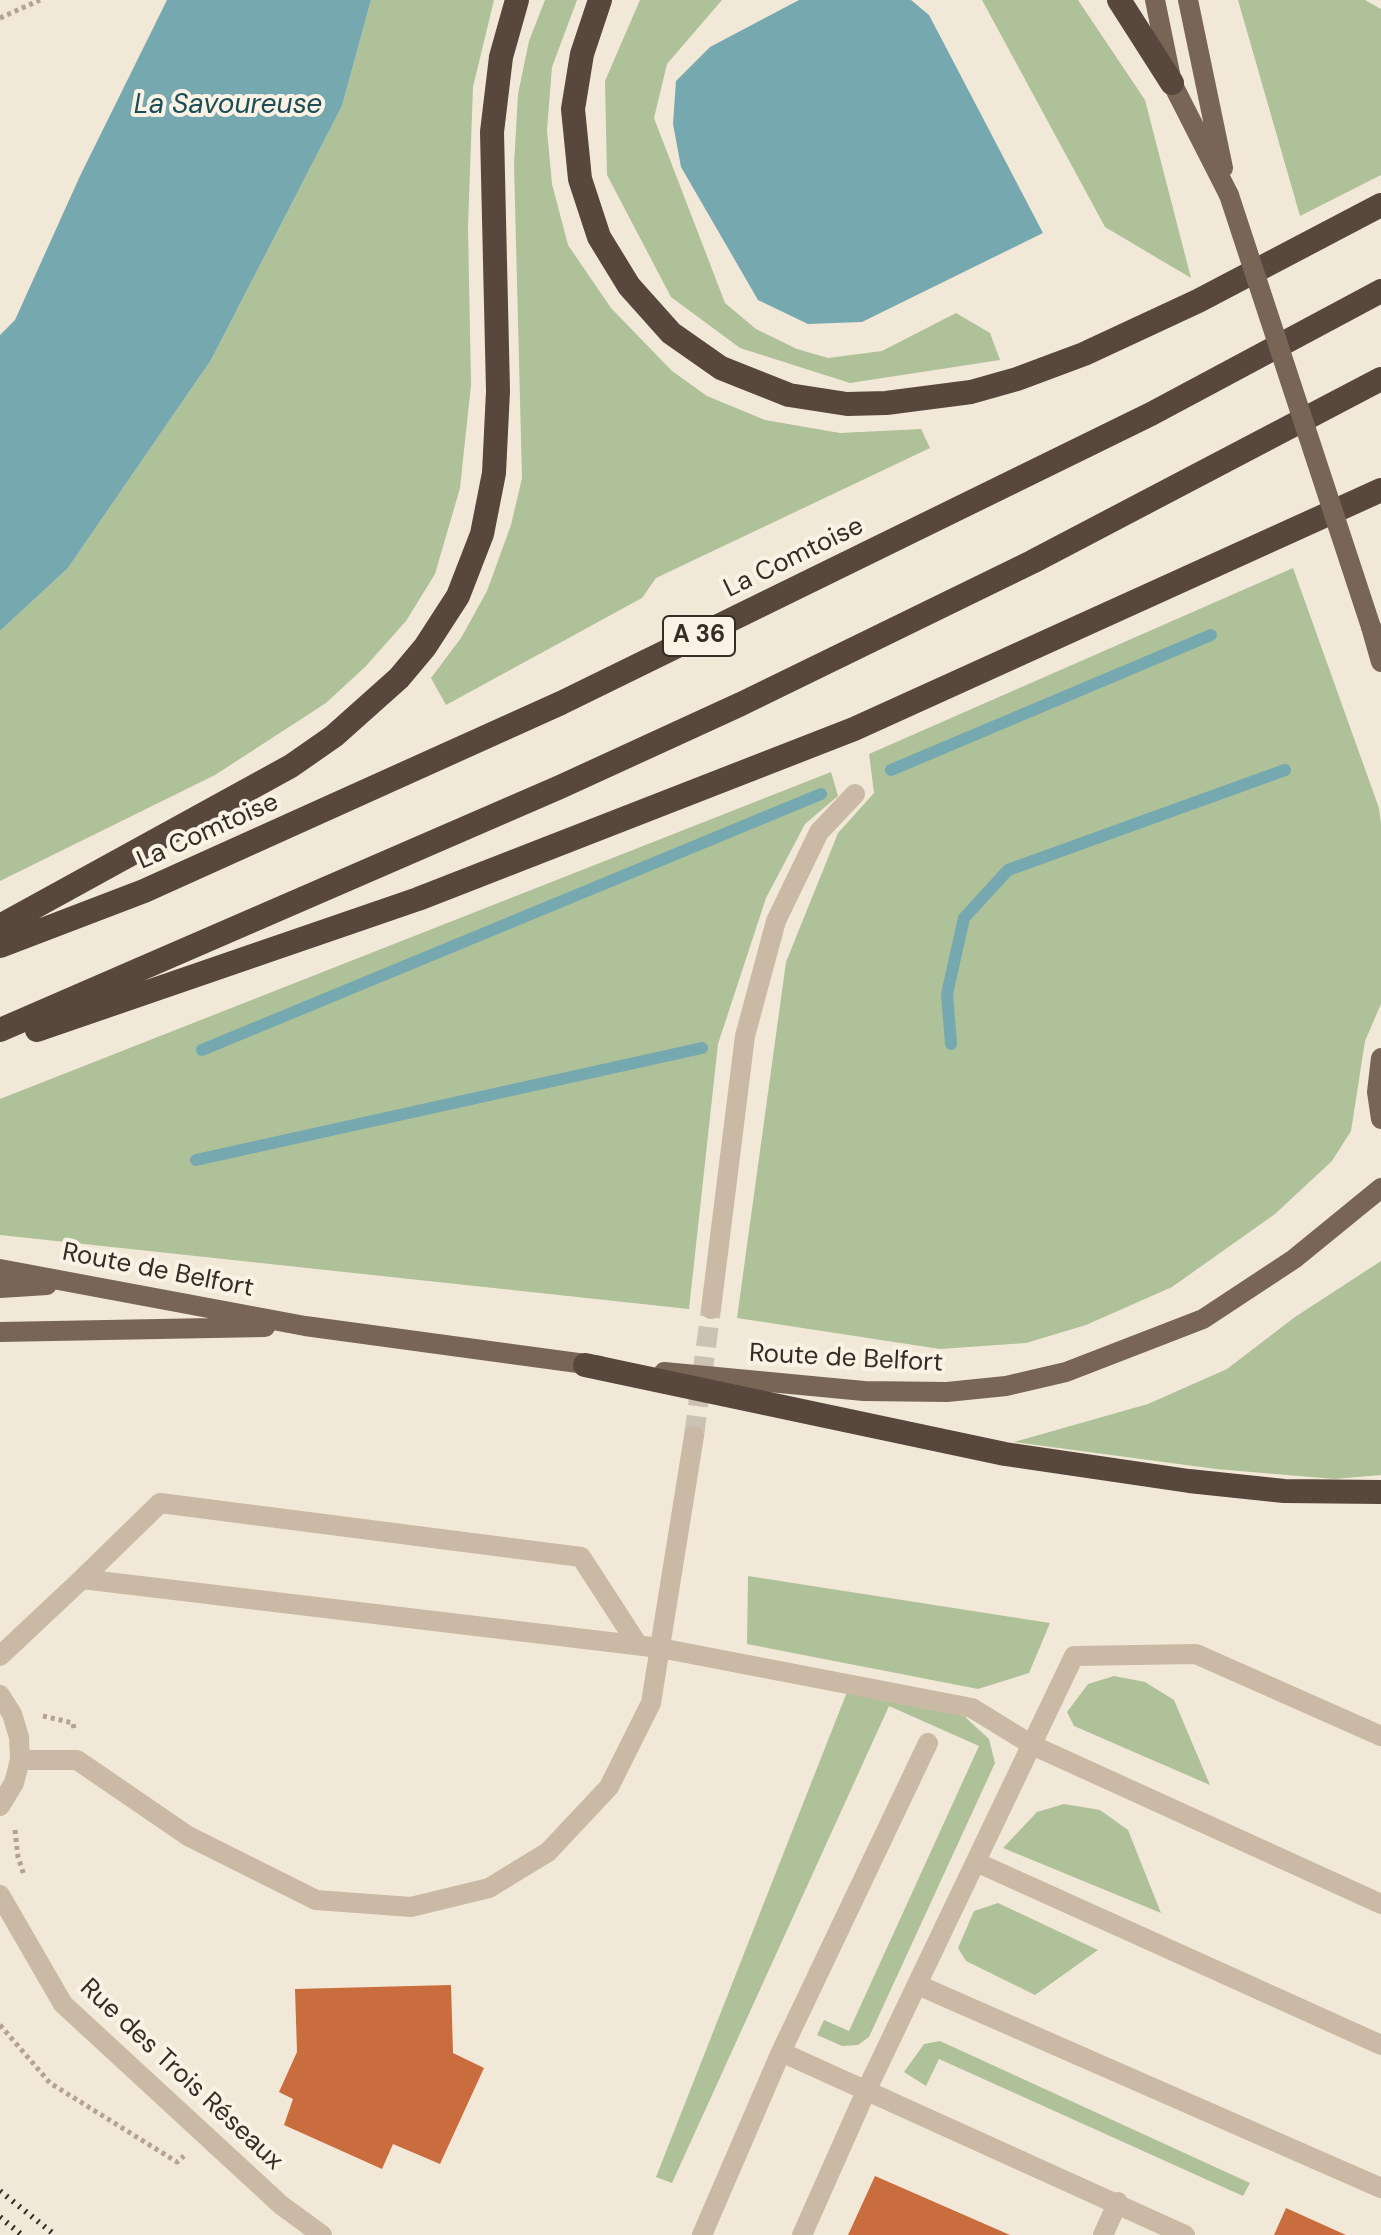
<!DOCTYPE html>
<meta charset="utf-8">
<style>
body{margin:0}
canvas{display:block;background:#f2e8d8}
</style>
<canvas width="1381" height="2235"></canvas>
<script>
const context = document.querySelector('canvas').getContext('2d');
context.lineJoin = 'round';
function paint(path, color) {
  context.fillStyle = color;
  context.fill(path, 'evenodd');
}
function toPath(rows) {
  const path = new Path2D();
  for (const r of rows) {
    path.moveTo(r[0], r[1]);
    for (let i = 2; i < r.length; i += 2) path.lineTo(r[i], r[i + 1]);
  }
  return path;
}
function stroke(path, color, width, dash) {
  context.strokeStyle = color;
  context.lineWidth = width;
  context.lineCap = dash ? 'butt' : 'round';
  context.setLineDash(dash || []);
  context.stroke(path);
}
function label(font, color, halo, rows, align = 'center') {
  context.font = font + ' "DM Sans",sans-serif';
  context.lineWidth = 8;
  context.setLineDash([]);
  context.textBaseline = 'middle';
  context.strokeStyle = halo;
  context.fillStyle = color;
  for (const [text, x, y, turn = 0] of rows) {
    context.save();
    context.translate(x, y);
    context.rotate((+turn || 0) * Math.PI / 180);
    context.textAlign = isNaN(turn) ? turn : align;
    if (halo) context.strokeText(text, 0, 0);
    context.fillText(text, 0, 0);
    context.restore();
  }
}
paint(toPath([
 [371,0,494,0,473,87,468,226,471,385,460,488,435,574,406,621,365,667,326,703,215,775,0,881,0,631,68,568,211,360,342,106],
 [545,0,577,0,552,67,547,130,552,184,568,245,611,308,672,371,707,396,765,420,840,433,921,429,930,448,656,578,642,598,446,705,431,678,461,638,487,591,511,525,522,478,514,165,518,94,529,41],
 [640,0,722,0,667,64,654,118,725,303,756,329,797,349,828,358,882,351,956,313,990,333,1000,360,850,383,740,348,671,297,607,175,605,81],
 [982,0,1078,0,1145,100,1191,278,1105,227],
 [1238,0,1365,0,1381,9,1381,175,1300,216],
 [1293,568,1379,808,1381,824,1381,1004,1365,1041,1351,1131,1332,1161,1275,1214,1172,1287,1086,1325,1026,1343,940,1349,737,1318,786,962,838,833,874,793,869,754],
 [831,772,838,796,805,824,766,898,718,1044,689,1309,0,1235,0,1099],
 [1381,1261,1381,1475,1334,1479,1216,1469,1014,1442,1148,1404,1227,1369,1295,1317],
 [748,1576,915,1602,1050,1623,1029,1673,978,1689,747,1644],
 [1114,1676,1145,1682,1174,1700,1210,1785,1074,1726,1067,1712,1088,1684],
 [847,1692,964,1716,989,1739,995,1763,869,2037,858,2045,842,2046,817,2035,824,2020,849,2031,979,1746,889,1706,672,2183,656,2177],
 [1064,1804,1100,1810,1128,1830,1161,1913,1003,1848,1037,1812],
 [998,1903,1098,1950,1035,1995,966,1961,958,1948,974,1911],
 [940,2041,1250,2183,1243,2196,939,2059,926,2086,904,2072,924,2044]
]), '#afc198');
paint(toPath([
 [167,0,371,0,342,106,211,360,68,568,0,631,0,335,15,320,80,176],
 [799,0,911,0,929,15,1043,233,862,322,808,324,758,300,681,167,673,124,676,81,710,47]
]), '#76a8b0');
stroke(toPath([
 [891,770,1211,635],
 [951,1044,947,994,964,918,1008,870,1285,770],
 [202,1050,821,794],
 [196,1160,702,1048]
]), '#76a8b0', 12);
paint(toPath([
 [451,1985,453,2053,484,2068,440,2164,393,2144,382,2169,284,2125,293,2099,279,2092,297,2052,295,1989],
 [875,2176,1010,2235,848,2235],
 [1286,2208,1346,2235,1274,2235]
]), '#ca6d3e');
stroke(toPath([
 [694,1436,711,1309]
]), '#ccc2b4', 20, [20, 10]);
stroke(toPath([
 [0,18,40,0],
 [43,1716,73,1723,74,1730],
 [15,1830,18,1857,24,1875],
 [0,2025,50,2083,177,2162,184,2156]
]), '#b6a38e', 5, [4, 4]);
stroke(toPath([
 [711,1309,745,1036,776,921,819,832,855,794],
 [82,1579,160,1503,581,1557,638,1645],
 [0,1656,82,1579,660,1648,972,1708,1032,1745,1381,1904],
 [0,1695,12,1714,19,1737,20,1760,14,1783,0,1806],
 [20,1760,77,1760,188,1836,316,1900,411,1907,489,1888,548,1852,609,1787,651,1703,694,1436],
 [976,1862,1381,2045],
 [0,1895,63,2004,281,2205,322,2235],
 [918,1985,1381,2188],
 [781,2052,1185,2235],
 [702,2235,781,2052,928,1743],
 [802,2235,867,2089,1074,1656,1196,1654,1381,1736],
 [1103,2235,1118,2202]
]), '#cab9a4', 20);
stroke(toPath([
 [1155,0,1172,83,1229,195],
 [1188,0,1223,168],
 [1371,627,1381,662],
 [1381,1058,1377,1092,1381,1119],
 [0,1269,305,1326,600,1366],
 [0,1288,47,1285],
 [0,1332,265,1327],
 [664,1372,864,1391,947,1392,1006,1386,1066,1372,1203,1319,1294,1259,1381,1188]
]), '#786556', 20);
stroke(toPath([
 [600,0,582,54,573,109,580,179,599,237,629,286,671,333,721,368,789,395,847,404,886,403,971,392,1017,379,1084,354,1198,301,1381,205],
 [1119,0,1172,83],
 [0,926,291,766,334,736,399,678,425,647,458,596,482,534,494,473,498,391,492,132,501,57,517,0],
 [0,946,144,891,561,703,1151,414,1381,291],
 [0,1030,560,787,741,704,1032,562,1381,379],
 [37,1030,418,899,854,729,1381,490],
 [585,1365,1005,1454,1189,1481,1284,1491,1381,1492]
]), '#57473d', 24);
stroke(toPath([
 [0,2191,55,2235],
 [0,2217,22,2235]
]), '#352c26', 6, [2, 6]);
stroke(toPath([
 [1229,195,1371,627]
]), '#786556', 20);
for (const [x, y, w] of [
 [699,636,72]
]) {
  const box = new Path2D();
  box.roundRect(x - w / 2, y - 20, w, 40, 6);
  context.fillStyle = '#faf2e5';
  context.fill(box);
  stroke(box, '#352c26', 2);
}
label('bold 24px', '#352c26', null, [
 ["A 36",699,636]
]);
label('26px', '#352c26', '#faf2e5', [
 ["La Comtoise",794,558,-26],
 ["La Comtoise",208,832,-24],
 ["Route de Belfort",158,1271,11],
 ["Route de Belfort",846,1359,3],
 ["Rue des Trois Réseaux",181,2075,43]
]);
label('italic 28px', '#1a4e58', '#faf2e5', [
 ["La Savoureuse",228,106]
]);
</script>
